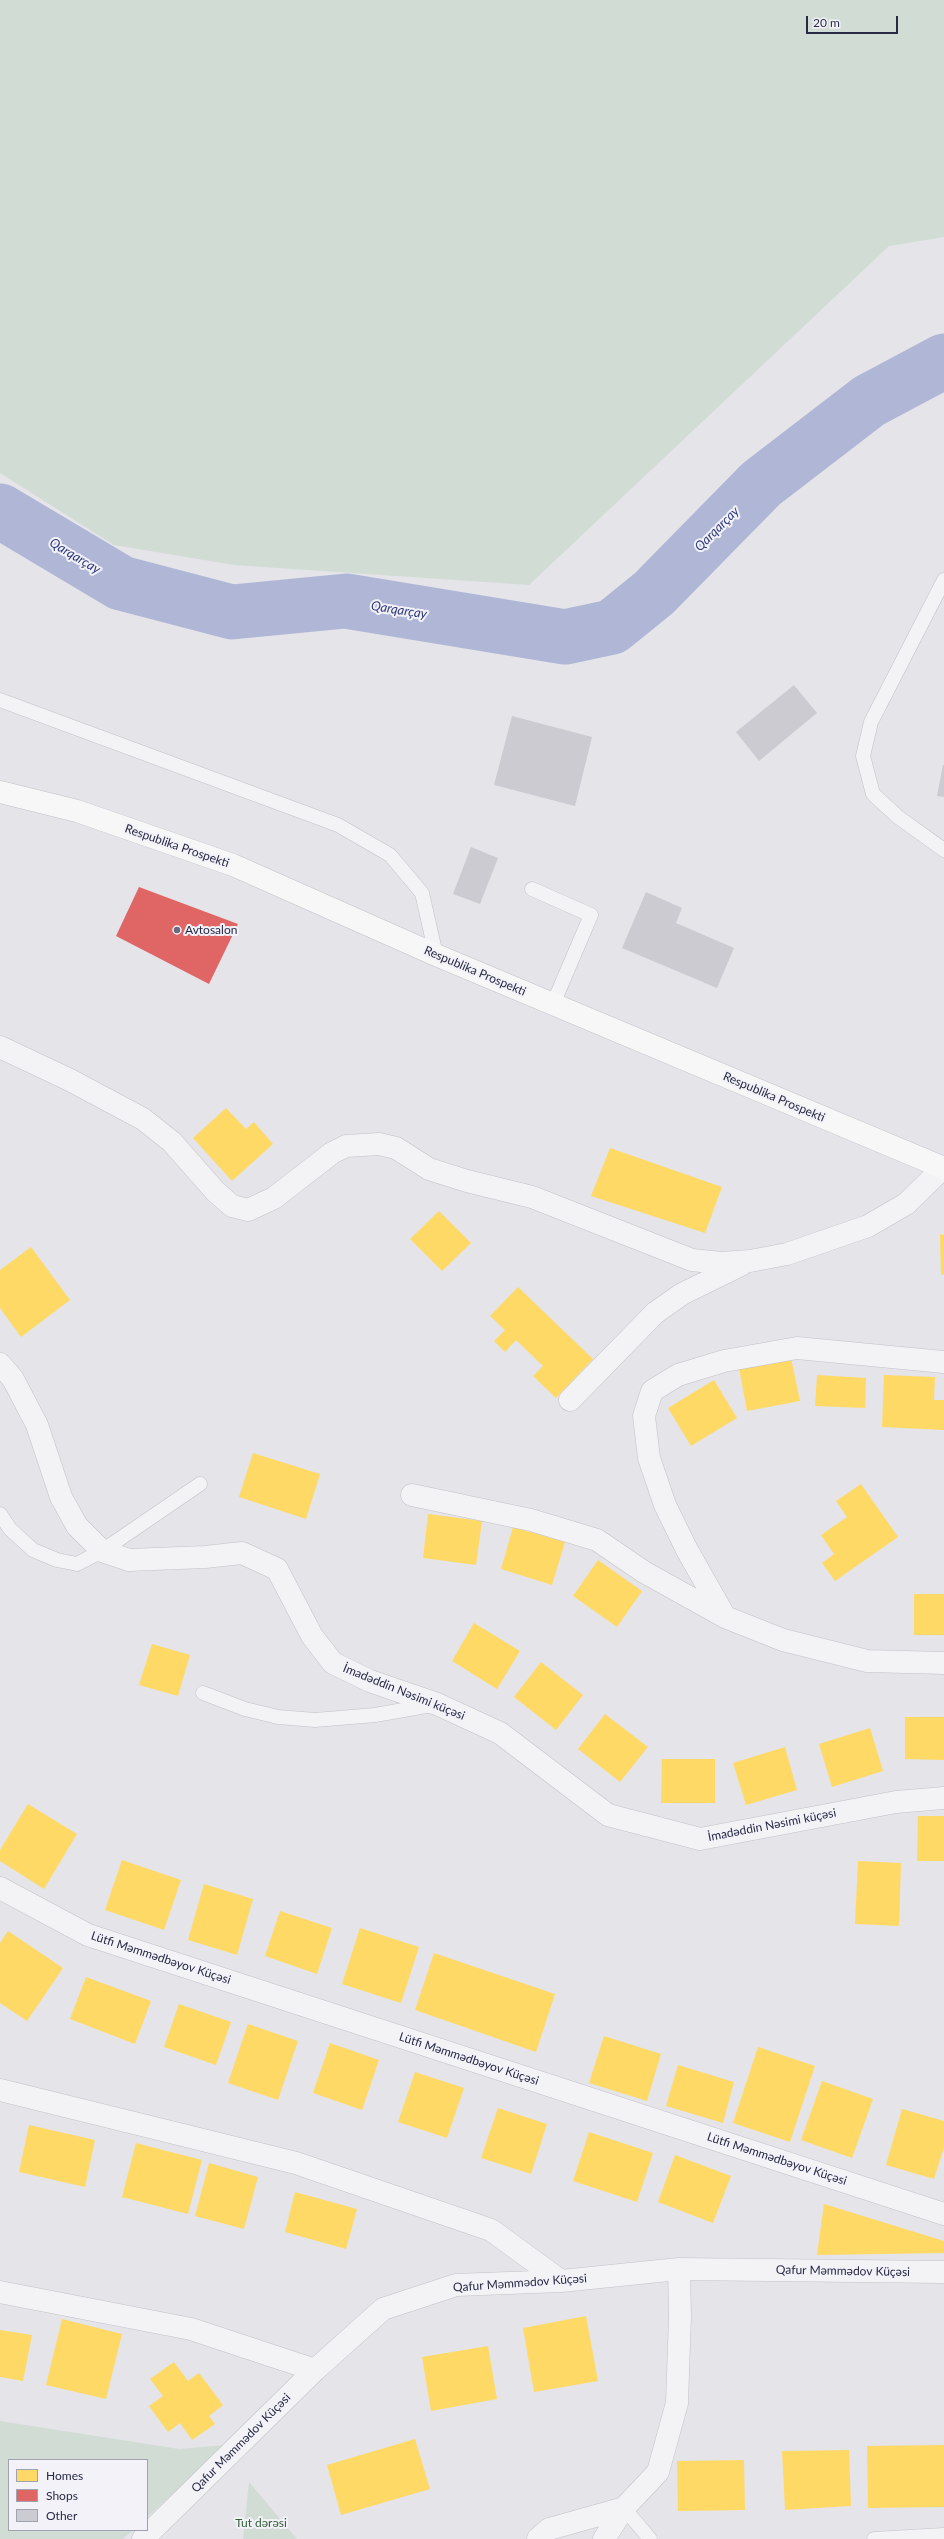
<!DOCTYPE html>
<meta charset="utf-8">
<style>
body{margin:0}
#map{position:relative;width:944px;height:2539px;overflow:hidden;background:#e4e4e9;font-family:Lato,sans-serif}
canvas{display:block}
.legend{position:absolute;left:8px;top:2459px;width:140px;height:72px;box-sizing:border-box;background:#f2f2f8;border:1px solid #a1a2b0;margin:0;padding:5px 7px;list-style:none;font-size:12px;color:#282a45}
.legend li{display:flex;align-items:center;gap:8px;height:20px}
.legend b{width:20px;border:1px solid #a1a2b0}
.scale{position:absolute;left:806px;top:16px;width:92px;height:18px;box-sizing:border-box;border:2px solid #282a45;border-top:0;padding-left:5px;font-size:12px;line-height:14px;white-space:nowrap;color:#282a45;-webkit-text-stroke:3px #f2f2f8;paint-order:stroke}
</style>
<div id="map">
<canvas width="944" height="2539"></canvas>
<ul class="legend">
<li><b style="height:11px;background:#ffd966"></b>Homes</li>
<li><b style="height:11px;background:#e06666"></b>Shops</li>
<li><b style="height:11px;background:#cbcbd1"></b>Other</li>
</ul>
<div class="scale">20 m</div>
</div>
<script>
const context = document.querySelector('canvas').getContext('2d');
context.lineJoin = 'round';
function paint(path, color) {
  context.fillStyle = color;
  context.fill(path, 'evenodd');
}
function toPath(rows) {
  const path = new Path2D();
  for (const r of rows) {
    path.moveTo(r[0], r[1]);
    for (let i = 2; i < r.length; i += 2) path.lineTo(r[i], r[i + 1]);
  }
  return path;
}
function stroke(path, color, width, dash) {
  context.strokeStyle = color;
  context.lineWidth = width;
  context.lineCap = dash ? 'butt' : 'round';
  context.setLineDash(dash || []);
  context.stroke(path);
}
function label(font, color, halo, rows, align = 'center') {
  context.font = font + ' Lato,sans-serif';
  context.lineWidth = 4;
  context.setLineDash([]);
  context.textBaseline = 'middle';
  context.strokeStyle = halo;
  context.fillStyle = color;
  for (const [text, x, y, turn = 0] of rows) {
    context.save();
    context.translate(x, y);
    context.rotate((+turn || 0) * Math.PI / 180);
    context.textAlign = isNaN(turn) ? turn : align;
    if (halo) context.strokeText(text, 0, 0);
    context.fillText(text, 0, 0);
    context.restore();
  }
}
paint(toPath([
 [0,0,944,0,944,237,889,246,529,585,234,565,114,545,0,473],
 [0,2421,179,2449,226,2445,147,2517,147,2460,9,2460,9,2530,133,2530,123,2539,0,2539],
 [249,2482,297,2539,243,2539]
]), '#d1dcd4');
paint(toPath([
 [226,1108,246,1129,254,1122,273,1144,232,1181,193,1138],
 [610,1148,722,1187,705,1233,591,1196],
 [439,1211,471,1243,442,1271,410,1239],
 [940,1234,944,1235,944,1275,941,1274],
 [31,1247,70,1300,21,1337,0,1308,0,1270],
 [518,1287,593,1359,556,1398,533,1376,543,1366,516,1340,505,1352,494,1341,505,1330,490,1316],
 [791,1358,800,1401,747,1411,739,1368],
 [817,1375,866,1378,865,1408,815,1406],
 [884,1375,935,1377,934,1400,944,1400,944,1430,882,1427],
 [714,1380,737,1418,691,1446,668,1408],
 [253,1453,320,1474,306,1519,239,1497],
 [861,1484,898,1537,835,1581,822,1563,834,1554,821,1535,847,1517,836,1501],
 [428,1514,482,1521,476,1565,423,1558],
 [513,1527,565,1542,552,1585,501,1569],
 [598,1560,642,1591,617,1627,573,1596],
 [914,1594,944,1594,944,1635,914,1635],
 [474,1623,520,1651,497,1689,452,1661],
 [152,1644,190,1655,178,1696,139,1685],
 [541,1662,583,1695,556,1730,514,1697],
 [605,1714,648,1747,620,1782,578,1749],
 [905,1717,944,1717,944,1760,905,1759],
 [870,1728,883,1771,832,1787,819,1744],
 [785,1747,797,1790,746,1805,733,1763],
 [662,1759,715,1759,715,1803,661,1803],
 [28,1804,77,1834,44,1889,0,1861,0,1850],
 [918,1816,944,1816,944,1861,917,1861],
 [122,1860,181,1880,164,1930,105,1910],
 [858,1861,901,1863,899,1926,855,1924],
 [204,1884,253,1899,237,1955,188,1940],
 [280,1911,332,1928,317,1974,265,1956],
 [360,1928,419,1947,401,2003,342,1984],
 [8,1931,63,1968,27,2021,0,2003,0,1943],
 [434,1953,555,1994,536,2052,415,2010],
 [86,1977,151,2001,135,2044,70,2019],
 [179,2004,231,2022,216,2065,164,2047],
 [248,2024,298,2041,278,2100,228,2083],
 [604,2036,661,2054,647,2101,589,2083],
 [330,2043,379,2060,362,2110,313,2093],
 [758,2047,815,2066,790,2142,733,2123],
 [678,2065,734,2082,723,2123,666,2106],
 [415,2072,464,2088,447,2138,398,2122],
 [822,2081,873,2099,852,2158,801,2140],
 [498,2108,547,2124,531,2174,481,2158],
 [902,2109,944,2121,944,2147,934,2179,886,2165],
 [29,2125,95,2140,85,2187,19,2172],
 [589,2132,653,2153,637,2202,573,2181],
 [136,2143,202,2160,188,2214,122,2197],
 [675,2155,731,2176,713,2223,658,2202],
 [209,2163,258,2177,244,2229,195,2216],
 [295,2192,357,2209,346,2249,285,2232],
 [824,2204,944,2241,944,2253,817,2255],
 [586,2316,598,2381,534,2392,523,2328],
 [62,2319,122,2334,106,2399,46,2385],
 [0,2330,32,2335,23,2381,0,2377],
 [488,2346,497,2399,431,2411,422,2357],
 [174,2362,188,2381,199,2373,223,2405,209,2416,215,2424,192,2440,180,2423,168,2432,149,2406,163,2396,150,2379],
 [415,2439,430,2489,341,2515,327,2465],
 [944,2445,944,2507,868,2508,867,2446],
 [849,2450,851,2506,785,2510,782,2451],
 [744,2460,745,2510,678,2511,677,2461]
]), '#ffd966');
paint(toPath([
 [139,887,238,924,209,984,116,936]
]), '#e06666');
stroke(toPath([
 [0,511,121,583,232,612,346,601,565,637,612,627,654,593,761,484,869,401,944,361]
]), '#b0b7d6', 55);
paint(toPath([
 [794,685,817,713,759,761,736,732],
 [512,716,592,737,575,806,494,785],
 [943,765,944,765,944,797,937,796],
 [471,847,498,858,480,904,453,894],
 [646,892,682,908,676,923,734,948,717,988,622,948]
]), '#cbcbd1');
const service = toPath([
 [944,580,871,722,863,756,873,794,898,817,944,850],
 [0,700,338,825,390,855,422,893,436,955],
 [532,889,591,915,553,1004],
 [0,1514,10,1529,33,1550,57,1560,77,1564,102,1551,200,1484],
 [203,1693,245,1709,278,1717,315,1720,375,1715,432,1705],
 [624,2508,650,2539],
 [874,2539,944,2535]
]);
const minor = toPath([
 [0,1047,70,1080,143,1119,172,1142,215,1191,232,1206,248,1210,274,1198,332,1153,346,1146,379,1144,396,1148,429,1169,467,1181,532,1197,692,1260,721,1263,750,1261,787,1254,868,1226,906,1204,943,1168],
 [944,1362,797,1348,724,1361,678,1375,652,1391,644,1416,649,1458,665,1505,687,1550,725,1617,783,1640,867,1661,944,1663],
 [0,1364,13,1379,37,1425,61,1497,77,1526,102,1551,129,1560,205,1557,242,1553,277,1569,312,1636,333,1663,370,1681,437,1704,500,1733,608,1815,700,1839,896,1802,944,1798],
 [570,1400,655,1313,682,1294,741,1265],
 [412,1495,531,1520,597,1540,644,1572,725,1617],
 [0,1888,88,1935,944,2214],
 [0,2090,296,2163,491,2230,561,2281],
 [0,2292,191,2329,315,2370],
 [143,2539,315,2370,383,2309,456,2285,561,2281,679,2269,944,2272],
 [538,2539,549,2529,624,2508,658,2472,677,2403,680,2316,679,2269],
 [604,2539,624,2508]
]);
const primary = toPath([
 [0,792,77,811,233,865,436,955,944,1168]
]);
stroke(service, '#c1c1c7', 15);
stroke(minor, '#c1c1c7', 23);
stroke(primary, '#c0c1c7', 23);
stroke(service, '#f3f3f6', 14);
stroke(minor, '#f3f3f6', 22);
stroke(primary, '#f7f7f7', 22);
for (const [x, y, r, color] of [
 [177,930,4,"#6a6b7e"]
]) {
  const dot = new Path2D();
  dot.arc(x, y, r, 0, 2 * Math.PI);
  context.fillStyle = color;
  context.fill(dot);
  stroke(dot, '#f2f2f8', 1.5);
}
label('12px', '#282a45', '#f2f2f8', [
 ["Respublika Prospekti",177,846,19],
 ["Respublika Prospekti",475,971,23],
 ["Respublika Prospekti",774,1097,23],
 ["İmadəddin Nəsimi küçəsi",404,1692,22],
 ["İmadəddin Nəsimi küçəsi",772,1825,-11],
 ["Lütfi Məmmədbəyov Küçəsi",161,1958,18],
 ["Lütfi Məmmədbəyov Küçəsi",469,2059,18],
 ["Lütfi Məmmədbəyov Küçəsi",777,2159,18],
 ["Qafur Məmmədov Küçəsi",843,2271,1],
 ["Qafur Məmmədov Küçəsi",520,2283,-4],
 ["Qafur Məmmədov Küçəsi",241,2443,-45]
]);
label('12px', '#282a45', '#f2f2f8', [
 ["Avtosalon",185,930]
], 'left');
label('12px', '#346139', '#f2f2f8', [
 ["Tut dərəsi",261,2523]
]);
label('italic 13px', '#2f3b7c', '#f2f2f8', [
 ["Qarqarçay",717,529,-45],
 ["Qarqarçay",75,556,31],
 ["Qarqarçay",399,610,9]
]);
</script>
